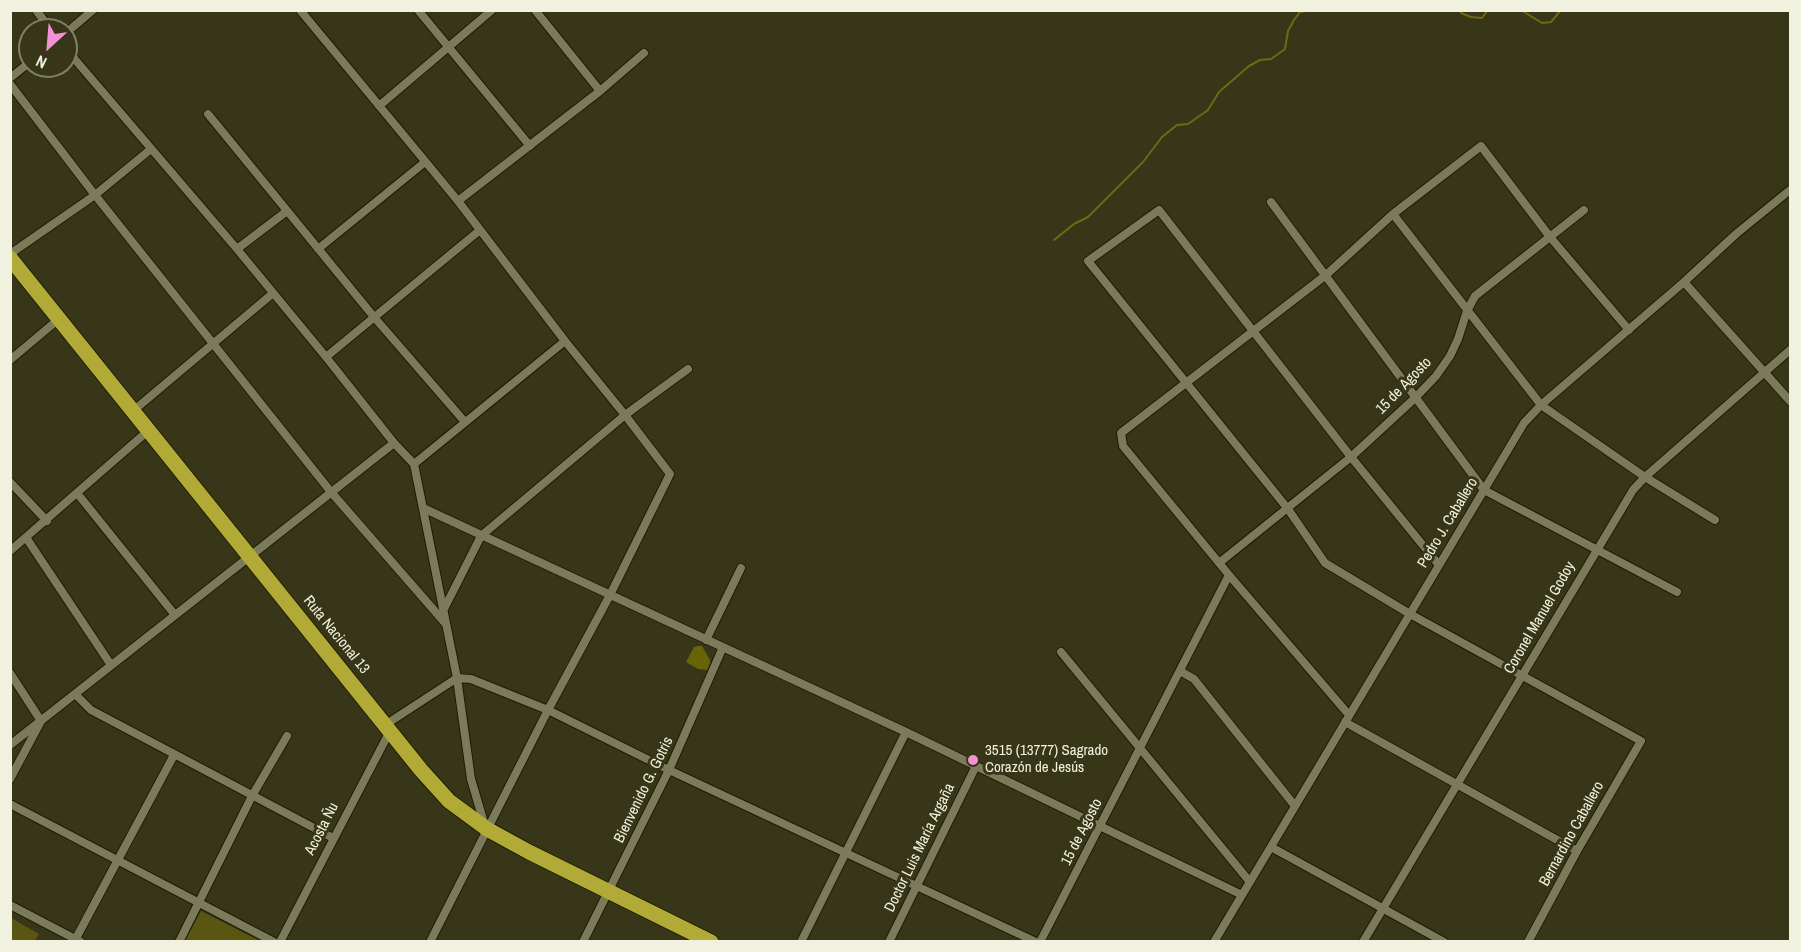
<!DOCTYPE html>
<meta charset="utf-8">
<style>
body{margin:0}
#map{position:relative;width:1801px;height:952px;overflow:hidden;background:#373618;font-family:"Archivo Narrow",sans-serif}
canvas{display:block}
.frame{position:absolute;inset:0;border:12px solid #f1f1df;pointer-events:none}
.north{position:absolute;left:18px;top:18px;width:60px;height:60px;box-sizing:border-box;background:#373618;border:2px solid #818168;border-radius:50%;rotate:206deg;font-size:16px;font-weight:700;line-height:24px;text-align:center;color:#f1f1df}
.north::after{content:'';display:block;margin:auto;width:21px;height:27px;background:#f391d6;clip-path:polygon(50% 0,100% 100%,50% 72%,0 100%)}
</style>
<div id="map">
<canvas width="1801" height="952"></canvas>
<div class="frame"></div>
<div class="north">N</div>
</div>
<script>
const context = document.querySelector('canvas').getContext('2d');
context.lineJoin = 'round';
function paint(path, color) {
  context.fillStyle = color;
  context.fill(path, 'evenodd');
}
function toPath(rows) {
  const path = new Path2D();
  for (const r of rows) {
    path.moveTo(r[0], r[1]);
    for (let i = 2; i < r.length; i += 2) path.lineTo(r[i], r[i + 1]);
  }
  return path;
}
function stroke(path, color, width, dash) {
  context.strokeStyle = color;
  context.lineWidth = width;
  context.lineCap = dash ? 'butt' : 'round';
  context.setLineDash(dash || []);
  context.stroke(path);
}
function label(font, color, halo, rows, align = 'center') {
  context.font = font + ' "Archivo Narrow",sans-serif';
  context.lineWidth = 6;
  context.setLineDash([]);
  context.textBaseline = 'middle';
  context.strokeStyle = halo;
  context.fillStyle = color;
  for (const [text, x, y, turn = 0] of rows) {
    context.save();
    context.translate(x, y);
    context.rotate((+turn || 0) * Math.PI / 180);
    context.textAlign = isNaN(turn) ? turn : align;
    if (halo) context.strokeText(text, 0, 0);
    context.fillText(text, 0, 0);
    context.restore();
  }
}
paint(toPath([
 [201,911,260,941,185,941],
 [11,918,39,934,35,941,11,941]
]), '#5a5612');
paint(toPath([
 [698,646,702,646,710,660,710,663,707,670,698,669,686,662,694,647]
]), '#686306');
stroke(toPath([
 [1345,10,1377,10],
 [1461,10,1461,13,1471,17,1482,18,1488,10],
 [1521,10,1542,23,1551,22,1561,10],
 [1054,240,1074,224,1088,217,1143,162,1162,137,1177,125,1188,124,1208,110,1219,92,1249,66,1260,60,1271,59,1285,49,1288,31,1294,20,1300,12,1313,10]
]), '#6f6912', 2);
const street = toPath([
 [36,10,51,30],
 [300,10,458,201,565,341,625,415,670,474,610,595,548,710,430,942],
 [418,10,530,146],
 [535,10,600,91],
 [66,33,93,10],
 [66,49,237,249,326,357,394,443,414,464,457,678,471,779,484,823],
 [10,78,30,62],
 [10,84,95,195,331,492,446,624],
 [379,106,492,10],
 [208,114,374,317,465,422],
 [458,201,600,91,644,53],
 [1271,202,1484,490,1677,592],
 [237,249,287,211],
 [318,249,425,162],
 [10,254,95,195,151,149],
 [1684,282,1790,401],
 [1629,330,1550,237,1481,146,1393,214,1541,405,1645,477,1715,520],
 [326,357,480,230],
 [10,360,60,318],
 [133,411,272,294],
 [414,464,565,341],
 [10,482,47,521],
 [77,493,175,615],
 [423,508,906,732,1242,895],
 [27,539,111,665],
 [10,551,149,430],
 [1219,563,1351,457,1415,398,1436,376,1450,356,1458,339,1467,311,1475,296,1584,210],
 [1439,565,1351,457,1159,210,1088,261,1288,509,1325,563,1410,614,1641,741,1577,851,1528,942],
 [444,609,481,536,625,415,688,369],
 [706,640,741,568],
 [1061,652,1250,882],
 [1180,671,1194,679,1295,806],
 [10,673,41,721,10,779],
 [75,694,91,710,333,838],
 [1349,715,1229,575,1123,446,1121,433,1326,275,1393,214],
 [1345,722,1577,851],
 [385,725,457,678,471,679,548,710,669,770,1036,942],
 [10,745,394,443],
 [10,804,274,942],
 [1271,847,1444,942],
 [10,905,81,942],
 [74,942,174,755],
 [179,942,252,796,287,736],
 [280,942,390,731],
 [583,942,669,770,723,647],
 [801,942,906,732],
 [889,942,976,766],
 [1040,942,1229,575],
 [1214,942,1524,423,1541,405,1684,282,1736,234,1790,190],
 [1363,942,1633,490,1645,477,1790,350]
]);
const highway = toPath([
 [10,258,421,770,449,801,487,829,529,852,711,942]
]);
stroke(street, '#1f1d01', 10);
stroke(highway, '#1f1d01', 17);
stroke(street, '#7b7a5a', 8);
stroke(highway, '#b1aa37', 15);
for (const [x, y, r, color] of [
 [973,760,6,"#f391d6"]
]) {
  const dot = new Path2D();
  dot.arc(x, y, r, 0, 2 * Math.PI);
  context.fillStyle = color;
  context.fill(dot);
  stroke(dot, '#373618', 2);
}
label('15px', '#f1f1df', '#373618', [
 ["15 de Agosto",1404,386,-46],
 ["Pedro J. Caballero",1448,523,-59],
 ["Coronel Manuel Godoy",1540,618,-60],
 ["Ruta Nacional 13",336,635,51],
 ["Bienvenido G. Gotris",644,790,-64],
 ["Acosta Ñu",322,829,-63],
 ["15 de Agosto",1082,832,-63],
 ["Bernardino Caballero",1572,834,-61],
 ["Doctor Luis María Argaña",920,848,-64]
]);
label('15px', '#f1f1df', '#373618', [
 ["3515 (13777) Sagrado",985,751],
 ["Corazón de Jesús",985,768]
], 'left');
</script>
